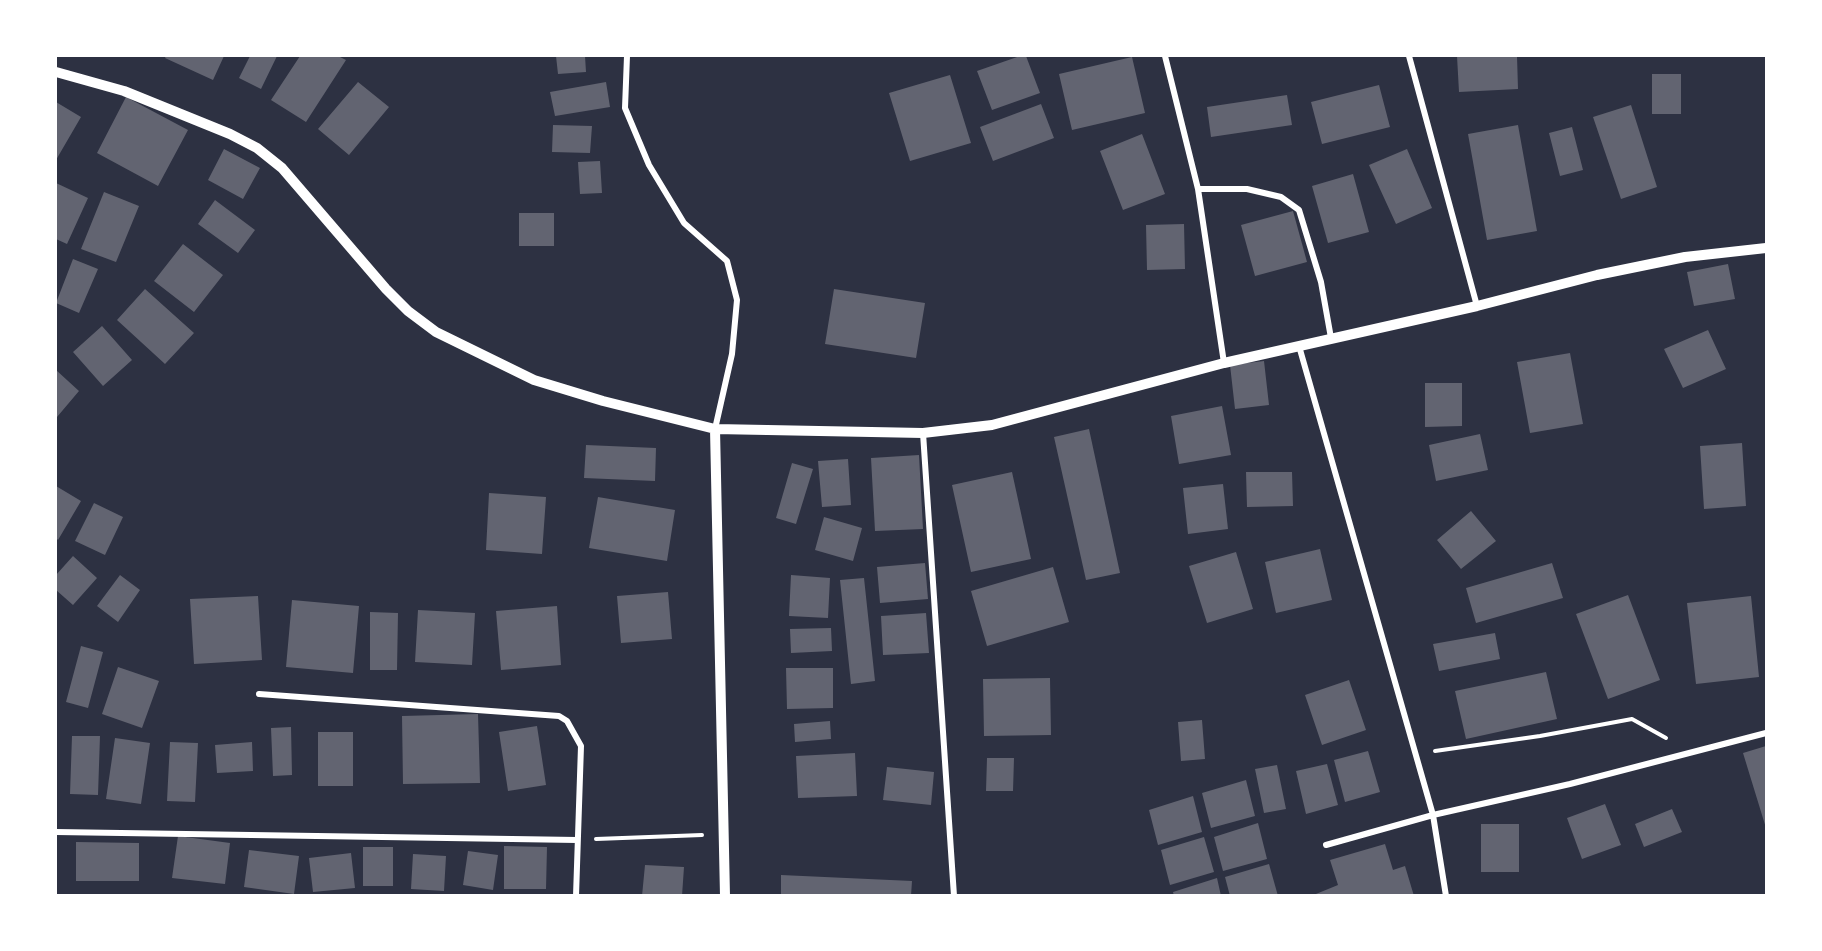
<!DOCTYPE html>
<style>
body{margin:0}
#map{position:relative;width:1822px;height:951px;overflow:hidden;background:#2d3142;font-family:Merriweather,serif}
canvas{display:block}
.frame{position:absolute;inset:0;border:57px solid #fff;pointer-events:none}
</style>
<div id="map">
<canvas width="1822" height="951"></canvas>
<div class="frame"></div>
</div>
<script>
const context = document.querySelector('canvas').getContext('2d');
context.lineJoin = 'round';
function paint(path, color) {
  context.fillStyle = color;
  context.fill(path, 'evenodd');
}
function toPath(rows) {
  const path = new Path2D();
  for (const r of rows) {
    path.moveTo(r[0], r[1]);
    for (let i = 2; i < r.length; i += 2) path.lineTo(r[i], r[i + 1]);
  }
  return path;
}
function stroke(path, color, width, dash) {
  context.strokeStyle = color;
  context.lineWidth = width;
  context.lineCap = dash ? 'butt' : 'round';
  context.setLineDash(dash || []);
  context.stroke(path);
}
paint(toPath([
 [166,56,224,56,213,80,165,58],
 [250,56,277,56,261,89,239,78],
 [300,56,338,56,346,60,306,122,271,100],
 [556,56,585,56,586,72,558,74],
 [1020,56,1026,56,1040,93,992,110,977,71],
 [1457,56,1517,56,1518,89,1459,92],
 [1132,57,1145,113,1072,130,1059,74],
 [1652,74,1681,74,1681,114,1652,114],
 [950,75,971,143,910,161,889,93],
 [358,82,389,107,349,155,318,129],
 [606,82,610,107,555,116,550,92],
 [1379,85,1390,127,1322,144,1311,102],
 [1287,95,1292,125,1211,137,1207,107],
 [126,97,188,130,158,186,97,153],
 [56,102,81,117,56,160],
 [1041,104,1054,138,993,161,980,127],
 [1631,105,1657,187,1621,199,1593,117],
 [553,125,592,126,590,153,552,152],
 [1518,125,1537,231,1487,240,1468,134],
 [1572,127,1583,170,1560,176,1549,133],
 [1142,134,1165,194,1123,210,1100,151],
 [224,149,260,168,243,199,208,180],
 [1407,149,1432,208,1396,224,1369,165],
 [600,161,602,193,580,194,578,162],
 [1353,174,1369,232,1328,243,1312,186],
 [56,183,88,198,67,244,56,239],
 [104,192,139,206,116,262,81,249],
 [215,200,255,230,238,253,198,224],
 [1293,211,1307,262,1255,276,1241,225],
 [519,213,554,213,554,246,519,246],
 [1184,224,1185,269,1147,270,1146,225],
 [183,244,223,275,194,312,154,281],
 [73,259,98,269,79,313,56,303],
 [1728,264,1735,299,1694,306,1687,272],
 [145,289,194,333,165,364,117,320],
 [834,289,925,303,916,358,825,344],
 [102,326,132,360,103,386,73,352],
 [1708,330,1726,369,1683,388,1664,349],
 [1570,353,1583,424,1530,433,1517,362],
 [1264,361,1269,405,1235,409,1230,365],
 [56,370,79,391,57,417,56,416],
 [1425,383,1462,383,1462,426,1425,427],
 [1222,406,1231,455,1179,464,1171,416],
 [1089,429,1120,573,1086,580,1054,437],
 [1480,434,1488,470,1436,481,1429,445],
 [1742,443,1746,506,1704,509,1700,446],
 [586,445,656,448,655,481,584,478],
 [919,455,923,529,875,531,871,458],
 [848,459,851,505,822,507,818,461],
 [792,463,813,469,796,524,776,518],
 [1012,472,1031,559,971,572,952,485],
 [1246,472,1292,472,1293,506,1247,507],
 [1223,484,1228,529,1188,534,1183,488],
 [56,486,81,501,58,540,56,538],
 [489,493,546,497,542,554,486,550],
 [598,497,675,510,667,561,589,548],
 [94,503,123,517,105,555,75,541],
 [1471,511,1496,541,1461,569,1437,540],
 [824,517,862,528,853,561,815,550],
 [1320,549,1332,600,1276,613,1265,562],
 [1236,552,1253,609,1207,623,1189,566],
 [73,556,97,578,73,605,56,590,56,575],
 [925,563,928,599,880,603,877,567],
 [1552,563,1563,598,1476,623,1466,588],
 [1053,567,1069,622,987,646,971,591],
 [120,575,140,590,118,622,97,606],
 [791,575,830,578,828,618,789,616],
 [864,578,875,681,851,684,840,580],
 [668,592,672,639,621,643,617,596],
 [1628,595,1660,680,1608,699,1576,614],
 [258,596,262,660,194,664,190,599],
 [1751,596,1759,677,1696,684,1687,603],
 [292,600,359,606,353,673,286,667],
 [557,606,561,665,501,670,496,611],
 [418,610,475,613,472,665,415,662],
 [370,612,398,613,397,670,370,670],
 [926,613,929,653,883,655,881,616],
 [831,628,832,651,791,653,790,629],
 [1495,633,1500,659,1439,671,1433,644],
 [81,646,103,652,88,708,66,702],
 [118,667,159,681,142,728,102,714],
 [786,668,833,668,833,708,787,709],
 [1546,672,1557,719,1466,739,1455,691],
 [1050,678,1051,735,984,736,983,679],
 [1349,680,1366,730,1322,745,1305,695],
 [478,714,480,783,403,784,402,716],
 [1202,720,1205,759,1181,761,1178,722],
 [830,721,831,739,795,742,794,724],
 [537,726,546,785,508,791,499,732],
 [291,727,292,775,273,776,271,728],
 [318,732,353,732,353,786,318,786],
 [72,736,100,736,98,795,70,794],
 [115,738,150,743,141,804,106,799],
 [170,742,198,743,195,802,167,801],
 [252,742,253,771,217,773,215,745],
 [1766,746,1766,828,1743,753],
 [1368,751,1380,792,1345,802,1334,760],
 [855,753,857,796,798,798,796,756],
 [987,758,1014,758,1013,791,986,791],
 [1327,764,1338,805,1306,814,1296,771],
 [1277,765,1286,809,1264,813,1255,769],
 [887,767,934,772,931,805,883,800],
 [1246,780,1255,816,1211,828,1202,793],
 [1193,796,1202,832,1158,845,1149,810],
 [1605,804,1621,845,1582,859,1567,818],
 [1672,809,1682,832,1644,847,1635,824],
 [1258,823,1267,859,1223,871,1214,837],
 [1481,824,1519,824,1519,872,1481,872],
 [178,836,230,843,225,884,172,878],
 [1204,837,1214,872,1170,885,1161,850],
 [76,842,139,843,139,881,76,881],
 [1385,844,1393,870,1405,866,1414,896,1311,896,1338,885,1330,860],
 [504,846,547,847,546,889,504,889],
 [363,847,393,847,393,886,363,886],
 [249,850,299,856,294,894,244,887],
 [468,851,498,855,493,890,463,885],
 [351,853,355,888,313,892,309,858],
 [413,854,446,856,444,891,411,889],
 [1269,864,1278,896,1230,896,1225,877],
 [645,865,684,867,682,896,642,896],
 [781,875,912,881,911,896,781,896],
 [1217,878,1221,896,1174,896,1173,892]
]), '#626471');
stroke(toPath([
 [1435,751,1540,736,1632,719,1666,738],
 [596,839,702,835]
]), '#fff', 4);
stroke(toPath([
 [627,56,625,108,649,165,684,223,727,261,737,300,732,354,715,429],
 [1165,56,1198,189,1224,363],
 [1409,56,1477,306],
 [1198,189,1247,189,1281,197,1299,210,1321,282,1331,338],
 [1299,346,1433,815,1446,896],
 [923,433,954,896],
 [259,694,559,716,567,721,581,746,576,896],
 [56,832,577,840],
 [1326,845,1433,815,1570,784,1766,733]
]), '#fff', 6);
stroke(toPath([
 [56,72,124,91,230,134,257,148,282,168,386,289,408,311,436,332,534,380,603,401,715,429,923,433,992,425,1224,363,1477,306,1597,275,1685,257,1766,248],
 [715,429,725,896]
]), '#fff', 10);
</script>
